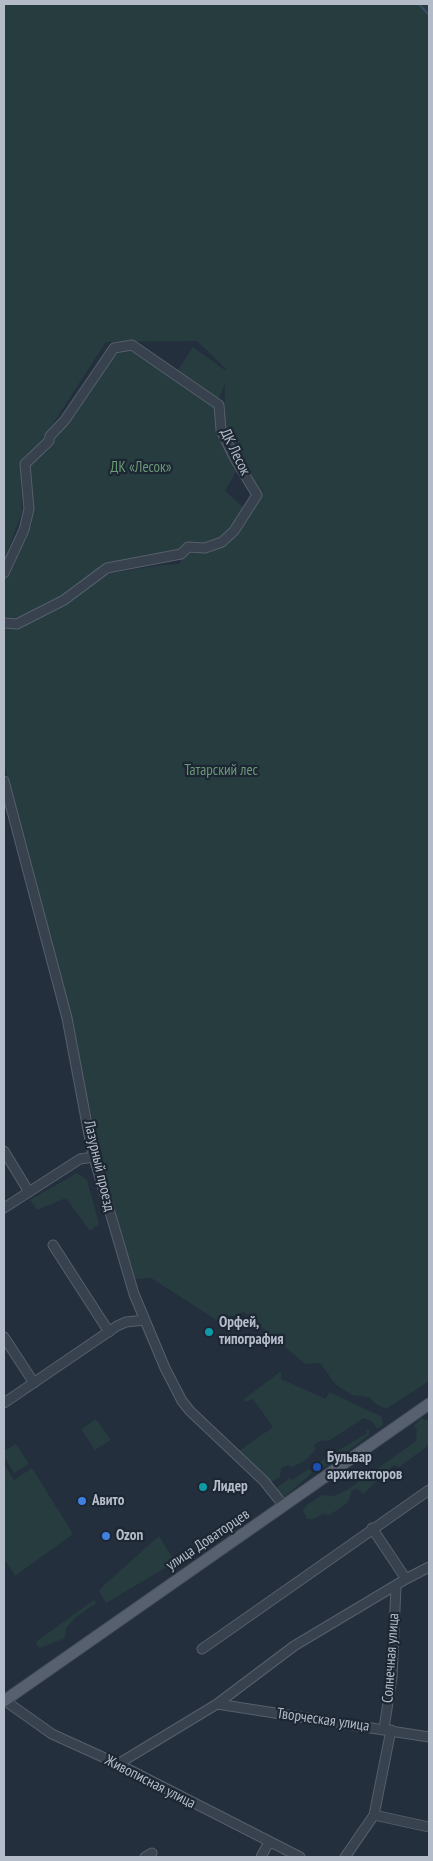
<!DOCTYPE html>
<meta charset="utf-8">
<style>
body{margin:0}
#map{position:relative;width:433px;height:1861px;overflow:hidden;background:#242f3e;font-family:"PT Sans Narrow",sans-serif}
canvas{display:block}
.frame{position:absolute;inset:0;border:5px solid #b4bcc9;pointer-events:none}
</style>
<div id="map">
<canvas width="433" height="1861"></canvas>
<div class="frame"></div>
</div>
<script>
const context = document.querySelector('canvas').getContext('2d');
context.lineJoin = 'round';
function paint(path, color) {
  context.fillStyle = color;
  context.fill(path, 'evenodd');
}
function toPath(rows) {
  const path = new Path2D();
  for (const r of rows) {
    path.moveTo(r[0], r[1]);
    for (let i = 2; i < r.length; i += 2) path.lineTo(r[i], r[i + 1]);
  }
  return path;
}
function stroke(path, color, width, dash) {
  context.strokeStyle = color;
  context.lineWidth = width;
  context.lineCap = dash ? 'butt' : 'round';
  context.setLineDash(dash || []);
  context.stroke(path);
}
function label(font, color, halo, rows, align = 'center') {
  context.font = font + ' "PT Sans Narrow",sans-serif';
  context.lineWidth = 4.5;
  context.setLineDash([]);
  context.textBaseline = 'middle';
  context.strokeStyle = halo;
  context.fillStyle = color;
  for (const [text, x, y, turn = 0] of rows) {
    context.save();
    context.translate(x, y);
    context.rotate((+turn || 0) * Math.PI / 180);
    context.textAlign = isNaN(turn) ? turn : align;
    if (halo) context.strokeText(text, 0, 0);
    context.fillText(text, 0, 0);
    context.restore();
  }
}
paint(toPath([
 [4,4,429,4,429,1381,386,1409,376,1404,369,1397,352,1395,336,1385,320,1363,305,1364,244,1312,218,1321,151,1278,135,1279,130,1271,4,764,4,628,15,625,69,601,110,573,162,565,180,564,181,558,187,553,208,544,103,567,62,599,16,621,4,621,4,577,32,524,28,468,51,445,117,350,135,350,174,376,193,347,226,371,226,369,197,341,106,342,39,445,21,467,22,512,4,562],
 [225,384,224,427,238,462,261,498,237,533,245,509,225,491,238,468,215,406],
 [77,1173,87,1180,99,1224,90,1231,66,1198,37,1210,30,1200],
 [281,1371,281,1379,326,1399,329,1392,382,1417,383,1425,377,1429,373,1422,364,1418,330,1440,320,1441,314,1445,316,1449,307,1459,293,1467,288,1465,281,1468,280,1477,269,1483,239,1451,273,1427,253,1399,245,1402,243,1400],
 [421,1418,429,1421,429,1445,399,1467,394,1465,363,1494,358,1489,352,1490,348,1502,330,1515,323,1514,314,1519,307,1519,303,1510,307,1505,322,1495,334,1496,347,1490,416,1441,417,1431,414,1426],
 [96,1419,111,1440,95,1450,81,1429],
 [365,1429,369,1430,369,1435,329,1465,319,1469,316,1464,367,1433],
 [16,1444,29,1464,14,1473,4,1456,4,1451],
 [4,1464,14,1480,32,1468,73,1534,15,1576,4,1558,4,1487,10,1482,4,1486],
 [309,1469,312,1473,285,1496,280,1495,275,1489,290,1478,292,1480],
 [159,1536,175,1562,106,1603,99,1591,101,1588],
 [94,1600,96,1603,76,1617,66,1628,65,1638,40,1648,36,1645,37,1641]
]), '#263c3f');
stroke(toPath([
 [419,4,429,15]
]), '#394c67', 2);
const minor = toPath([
 [4,573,24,530,29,509,25,464,49,441,50,436,65,420,114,348,132,345,219,405,221,430,234,457,257,495,234,531,222,542,205,548,188,547,181,554,107,568,64,600,17,624,4,623],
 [4,781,67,1018,92,1151,134,1294,165,1368,182,1401,190,1411,264,1481,284,1506],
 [4,1151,29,1192],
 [4,1208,80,1159,94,1157],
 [53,1245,109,1332],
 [4,1337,34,1383],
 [4,1403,117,1326,126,1322,145,1320],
 [406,1579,429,1567],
 [202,1649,429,1490],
 [4,1700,52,1734,118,1764,300,1857],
 [217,1704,429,1737],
 [384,1728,392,1677,396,1587],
 [118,1764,217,1704,294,1646,406,1579,372,1528],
 [374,1815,429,1827],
 [145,1857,152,1853],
 [261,1857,269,1842],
 [345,1857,374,1815,391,1730]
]);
const major = toPath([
 [4,1701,429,1404]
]);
stroke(minor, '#565f6c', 11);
stroke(major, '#414a57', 13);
stroke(minor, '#38414e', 9);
stroke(major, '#56606e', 11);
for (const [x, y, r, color] of [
 [209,1332,5,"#0f9aa8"],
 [317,1467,5,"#1a4fb4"],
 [203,1487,5,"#0f9aa8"],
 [82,1501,5,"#3f7fe0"],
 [106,1536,5,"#3f7fe0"]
]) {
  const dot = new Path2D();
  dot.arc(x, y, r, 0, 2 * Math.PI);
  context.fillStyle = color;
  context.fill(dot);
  stroke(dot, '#1d2633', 2);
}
label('15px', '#b4bcc9', '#1d2633', [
 ["ДК Лесок",235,452,64],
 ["Лазурный проезд",99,1166,77],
 ["улица Доваторцев",208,1540,-34],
 ["Солнечная улица",391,1658,-86],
 ["Творческая улица",323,1720,8],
 ["Живописная улица",150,1782,27]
]);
label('15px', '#6b9a76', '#1d2633', [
 ["ДК «Лесок»",141,468],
 ["Татарский лес",221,771]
]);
label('bold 15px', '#b4bcc9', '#1d2633', [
 ["Орфей,",219,1323],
 ["типография",219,1340],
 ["Бульвар",327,1458],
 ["архитекторов",327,1475],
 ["Лидер",213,1487],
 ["Авито",92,1501],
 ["Ozon",116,1536]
], 'left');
</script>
